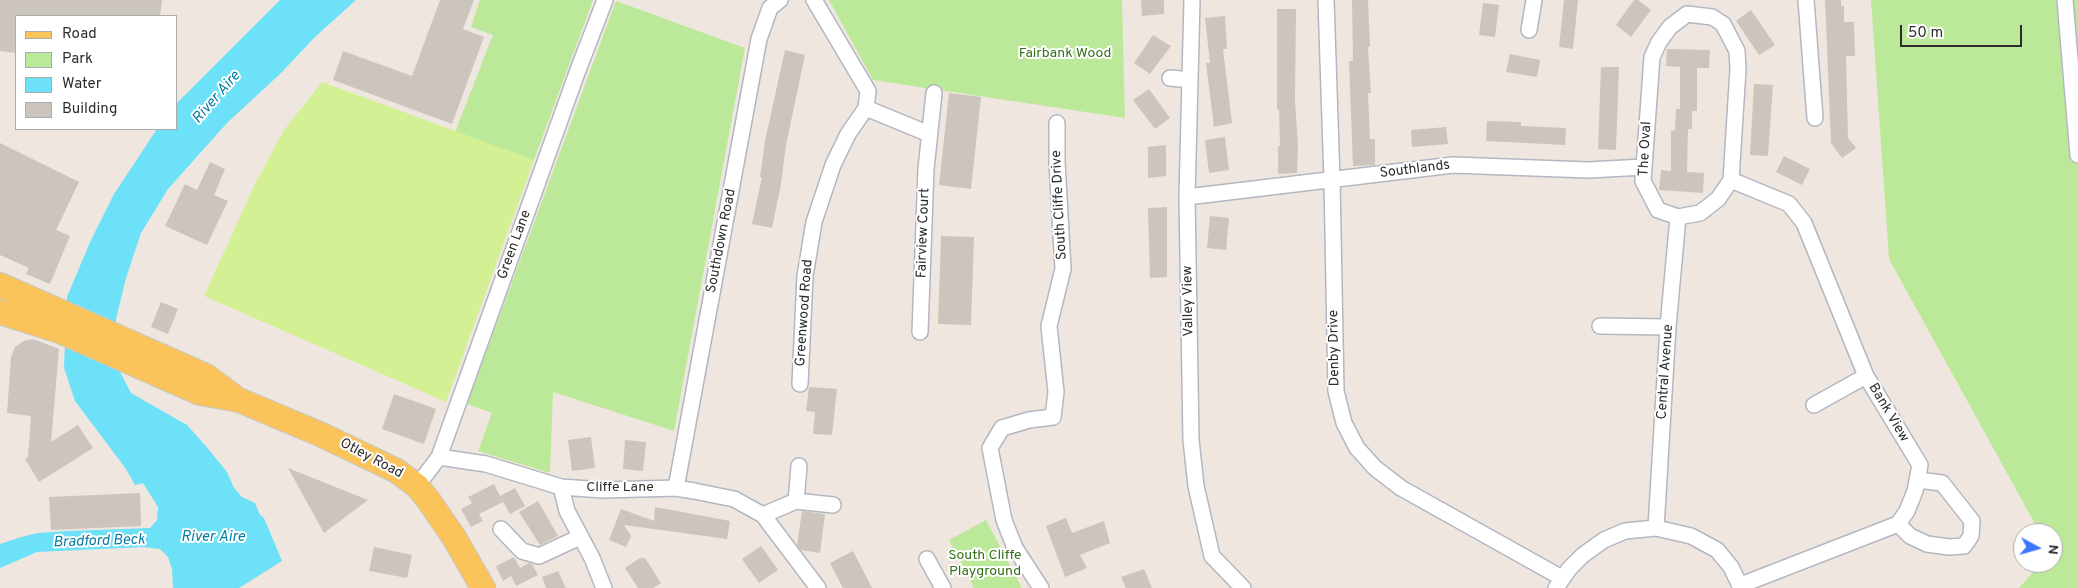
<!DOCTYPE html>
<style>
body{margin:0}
#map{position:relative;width:2078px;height:588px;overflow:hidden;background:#efe7df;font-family:Overpass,sans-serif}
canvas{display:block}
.legend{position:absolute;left:15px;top:15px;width:162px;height:115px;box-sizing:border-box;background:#fff;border:1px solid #ababab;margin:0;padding:6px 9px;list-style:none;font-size:15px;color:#2d2d2d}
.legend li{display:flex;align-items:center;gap:10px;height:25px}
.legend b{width:25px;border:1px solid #ababab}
.north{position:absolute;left:2013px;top:523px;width:50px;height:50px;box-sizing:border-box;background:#fff;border:1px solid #ababab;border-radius:50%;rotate:96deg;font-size:14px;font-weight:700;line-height:20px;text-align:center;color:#2d2d2d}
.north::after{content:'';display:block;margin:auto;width:18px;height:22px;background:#3d75ff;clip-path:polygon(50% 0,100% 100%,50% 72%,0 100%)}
.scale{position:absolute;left:1900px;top:25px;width:122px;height:22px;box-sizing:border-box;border:2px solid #2d2d2d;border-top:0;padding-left:6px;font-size:15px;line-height:18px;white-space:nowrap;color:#2d2d2d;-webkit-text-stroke:4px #fff;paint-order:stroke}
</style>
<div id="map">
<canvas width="2078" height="588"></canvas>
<ul class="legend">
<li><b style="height:6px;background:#fac45a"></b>Road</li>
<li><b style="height:14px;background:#bce999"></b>Park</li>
<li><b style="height:14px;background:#6de1f7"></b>Water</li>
<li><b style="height:14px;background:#cbc5bd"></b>Building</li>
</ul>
<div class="north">N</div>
<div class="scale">50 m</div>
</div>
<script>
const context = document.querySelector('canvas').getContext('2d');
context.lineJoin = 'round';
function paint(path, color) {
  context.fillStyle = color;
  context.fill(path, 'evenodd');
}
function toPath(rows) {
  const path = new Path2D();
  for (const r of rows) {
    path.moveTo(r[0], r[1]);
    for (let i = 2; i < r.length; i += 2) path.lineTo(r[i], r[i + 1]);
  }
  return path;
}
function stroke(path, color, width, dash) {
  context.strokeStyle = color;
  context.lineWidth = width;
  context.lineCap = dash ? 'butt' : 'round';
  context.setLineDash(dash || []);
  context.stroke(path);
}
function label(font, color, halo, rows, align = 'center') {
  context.font = font + ' Overpass,sans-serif';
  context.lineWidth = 4;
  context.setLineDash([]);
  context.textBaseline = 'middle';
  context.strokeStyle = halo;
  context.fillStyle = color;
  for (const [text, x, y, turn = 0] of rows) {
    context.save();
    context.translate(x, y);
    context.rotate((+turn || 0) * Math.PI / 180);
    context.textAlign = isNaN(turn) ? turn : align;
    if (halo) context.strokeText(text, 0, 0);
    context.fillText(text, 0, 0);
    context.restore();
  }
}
paint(toPath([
 [480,0,593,0,534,160,455,132,493,35,471,27],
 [829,0,1122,0,1125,118,873,80],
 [1871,0,2078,0,2078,588,2019,588,2041,563,2053,563,2053,533,2040,533,1889,259],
 [616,1,745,48,674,431,553,392,550,473,478,451,492,413,467,404],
 [986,520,1022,588,974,588,949,540]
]), '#bce999');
paint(toPath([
 [322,82,534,160,446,402,204,296,254,186,284,130]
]), '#d3f094');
paint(toPath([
 [280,0,356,0,315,37,281,73,227,123,168,189,141,233,126,278,116,319,116,364,131,393,187,425,205,445,227,472,234,488,242,497,255,503,260,515,264,518,282,561,239,588,173,588,172,569,168,557,160,549,143,547,37,552,0,568,0,544,18,538,37,533,68,531,150,528,157,520,158,507,143,483,135,485,126,469,75,401,64,368,67,297,90,242,114,194,157,129,176,129,176,104]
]), '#6de1f7');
paint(toPath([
 [0,0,162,0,160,16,16,16,16,53,0,51],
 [440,0,474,0,463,29,484,37,452,124,333,80,343,51,412,76],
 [1141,0,1164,0,1164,14,1142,16],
 [1352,0,1368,0,1370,47,1368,47,1371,93,1368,93,1370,139,1375,139,1375,165,1353,166,1349,61,1353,61],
 [1564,0,1578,0,1573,49,1559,47],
 [1634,0,1638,0,1651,10,1631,37,1616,25],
 [1825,0,1841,0,1841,6,1844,6,1844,22,1854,22,1855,56,1846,56,1848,138,1856,148,1842,158,1831,143],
 [1483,3,1499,5,1495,37,1479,35],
 [1277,9,1296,9,1295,101,1298,145,1297,173,1278,174,1278,146,1280,146,1279,110,1277,110],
 [1751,10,1775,45,1759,55,1736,21],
 [1225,16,1227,49,1223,49,1232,123,1214,127,1206,63,1210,63,1205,18],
 [1153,35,1171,46,1150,74,1134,63],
 [1667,49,1710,50,1709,68,1697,68,1697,111,1692,111,1692,129,1688,129,1687,172,1704,173,1703,193,1659,190,1661,170,1671,171,1671,131,1675,130,1676,109,1680,109,1680,67,1666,66],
 [785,50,805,55,786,145,781,184,772,228,752,224,762,177,760,177,765,141],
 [1510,54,1540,60,1537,77,1506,72],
 [1601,67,1619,67,1616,150,1598,149],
 [1754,84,1773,85,1768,156,1750,155],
 [1149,89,1170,118,1155,129,1133,100],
 [949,93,981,97,971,189,939,185],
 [1487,121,1521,122,1521,126,1566,128,1565,145,1486,141],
 [1446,127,1448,144,1412,147,1411,130],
 [1225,137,1229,170,1209,173,1205,140],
 [0,143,79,182,56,230,70,236,50,284,26,274,29,268,0,255],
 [1166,145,1166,176,1148,178,1148,147],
 [1784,156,1810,169,1802,185,1776,172],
 [210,162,225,169,214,195,228,201,207,245,165,226,185,184,197,190],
 [1167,207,1167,277,1150,278,1148,208],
 [1210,216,1229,218,1226,250,1207,248],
 [941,236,974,237,971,325,938,324],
 [161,302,178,309,168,334,151,327],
 [33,339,59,349,51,442,78,425,93,448,39,482,25,459,28,457,31,416,7,413,11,357,15,347,24,341],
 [809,387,837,389,832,435,813,434,815,412,806,411],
 [394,394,436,409,424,444,382,429],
 [591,437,595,468,572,471,568,440],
 [625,440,646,442,643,471,623,469],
 [288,468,368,500,324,533],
 [494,484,503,502,479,514,483,521,471,527,461,509,472,503,468,497],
 [515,488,525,506,510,514,500,496],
 [140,493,141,526,51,530,49,497],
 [538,501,558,536,540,545,519,512],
 [655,507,730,521,727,539,624,525,631,536,626,547,609,540,621,509,654,521],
 [802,511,825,514,820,553,801,550,797,545],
 [1066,518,1072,533,1104,521,1110,543,1080,555,1087,568,1065,577,1046,526],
 [761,546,778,570,759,583,742,559],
 [374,547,412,555,407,578,369,571],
 [853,551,872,588,843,588,830,563],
 [514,557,520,568,529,563,532,564,538,575,516,586,511,576,503,581,496,566],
 [640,558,645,558,661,583,653,588,638,588,625,568],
 [1144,569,1152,588,1126,588,1121,577],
 [558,571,566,588,546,588,542,577]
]), '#cbc5bd');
const minor = toPath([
 [1192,0,1187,197,1191,440,1196,486,1212,556,1243,588],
 [1326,0,1332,180,1336,391,1344,423,1357,448,1375,468,1401,488,1562,578],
 [1806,0,1815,118],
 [2065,0,2078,155],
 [1687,14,1712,17,1723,24,1737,51,1738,69,1731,180,1718,199,1700,213,1678,217,1658,210,1643,181,1652,57,1659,42,1670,27,1687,14],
 [1529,30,1534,0],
 [1170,78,1190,80],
 [866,108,929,134],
 [1731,180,1789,204,1804,223,1866,376,1920,465,1915,491,1907,511,1898,524,1741,585],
 [1187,197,1453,165,1588,170,1644,167],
 [1600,326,1668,327],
 [920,332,926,169,934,93],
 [800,384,805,276,814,222,833,165,848,134,866,108,868,91,814,0],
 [1814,405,1866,376],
 [439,457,486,464,561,487,603,490,676,488,694,491,734,499,763,515,796,501,833,505],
 [417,486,439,457,578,70,605,0],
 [561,487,567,511,592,558,604,588],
 [676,488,759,39,770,8,780,0],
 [796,501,799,466],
 [763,515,818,588],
 [1898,524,1910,536,1927,544,1949,547,1964,546,1971,536,1972,521,1942,483,1918,480],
 [1656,528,1668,327,1678,217],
 [501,529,522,551,539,556,580,537],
 [927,559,943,588],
 [1041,588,1015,548,1004,520,990,448,1002,428,1029,420,1053,417,1056,392,1049,326,1063,269,1057,162,1057,123],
 [1556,588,1569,569,1583,555,1604,540,1625,531,1656,528,1691,536,1717,550,1731,567,1741,588]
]);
const primary = toPath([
 [0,285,206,376,233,396],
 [0,312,62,332,200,393,239,400,322,435,397,471,417,486,429,501,455,539,483,588]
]);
stroke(minor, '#b3b7c1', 18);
stroke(primary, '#c8c8c8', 26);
stroke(minor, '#fff', 15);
stroke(primary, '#fac45a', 24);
label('14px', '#337116', '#fff', [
 ["Fairbank Wood",1065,54],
 ["South Cliffe",985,556],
 ["Playground",985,572]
]);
label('14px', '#2d2d2d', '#fff', [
 ["The Oval",1646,149,-87],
 ["Southlands",1415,170,-7],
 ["South Cliffe Drive",1060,205,-93],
 ["Fairview Court",924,233,-88],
 ["Southdown Road",722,241,-79],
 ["Green Lane",515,245,-70],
 ["Valley View",1189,301,-91],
 ["Greenwood Road",805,313,-86],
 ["Denby Drive",1335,348,-91],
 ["Central Avenue",1666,372,-86],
 ["Bank View",1888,413,59],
 ["Otley Road",371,459,28],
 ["Cliffe Lane",620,488]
]);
label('italic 15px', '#067da2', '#fff', [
 ["River Aire",217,98,-49],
 ["River Aire",213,538],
 ["Bradford Beck",99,542,-2]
]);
</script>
